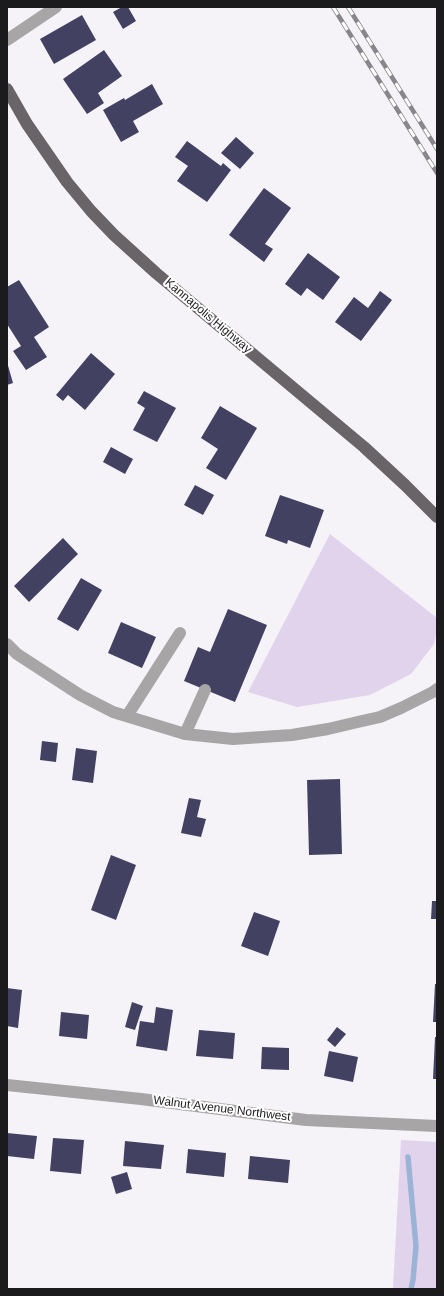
<!DOCTYPE html>
<style>
body{margin:0}
#map{position:relative;width:444px;height:1296px;overflow:hidden;background:#f5f2f8;font-family:Arial,sans-serif}
canvas{display:block}
.frame{position:absolute;inset:0;border:8px solid #1b1a1c;pointer-events:none}
</style>
<div id="map">
<canvas width="444" height="1296"></canvas>
<div class="frame"></div>
</div>
<script>
const context = document.querySelector('canvas').getContext('2d');
context.lineJoin = 'round';
function paint(path, color) {
  context.fillStyle = color;
  context.fill(path, 'evenodd');
}
function toPath(rows) {
  const path = new Path2D();
  for (const r of rows) {
    path.moveTo(r[0], r[1]);
    for (let i = 2; i < r.length; i += 2) path.lineTo(r[i], r[i + 1]);
  }
  return path;
}
function stroke(path, color, width, dash) {
  context.strokeStyle = color;
  context.lineWidth = width;
  context.lineCap = dash ? 'butt' : 'round';
  context.setLineDash(dash || []);
  context.stroke(path);
}
function label(font, color, halo, rows, align = 'center') {
  context.font = font + ' Arial,sans-serif';
  context.lineWidth = 4;
  context.setLineDash([]);
  context.textBaseline = 'middle';
  context.strokeStyle = halo;
  context.fillStyle = color;
  for (const [text, x, y, turn = 0] of rows) {
    context.save();
    context.translate(x, y);
    context.rotate((+turn || 0) * Math.PI / 180);
    context.textAlign = isNaN(turn) ? turn : align;
    if (halo) context.strokeText(text, 0, 0);
    context.fillText(text, 0, 0);
    context.restore();
  }
}
paint(toPath([
 [330,534,437,618,437,630,434,644,411,674,370,695,297,707,248,692],
 [401,1140,437,1142,437,1289,297,1289,393,1288]
]), '#e2d3ed');
stroke(toPath([
 [408,1157,416,1246,413,1280,411,1289]
]), '#9bb3d4', 5.5);
paint(toPath([
 [122,7,128,7,136,21,123,29,113,12],
 [82,15,96,40,54,64,40,39],
 [104,50,122,76,98,93,104,103,87,114,63,79],
 [152,84,163,104,133,121,139,132,121,142,103,110,124,98,125,100],
 [236,137,254,153,240,169,221,153],
 [187,141,221,166,223,163,231,170,207,202,177,181,188,166,175,157],
 [264,188,291,208,265,244,273,249,264,262,229,235],
 [308,253,340,277,323,300,307,288,301,296,285,284],
 [19,280,49,327,34,337,47,357,26,370,13,351,21,346,7,324,7,287],
 [380,291,392,300,361,341,335,322,354,297,368,308],
 [91,353,115,374,85,410,68,395,63,401,56,395],
 [7,362,13,383,7,385],
 [144,391,176,408,157,442,133,430,145,408,137,403],
 [220,406,257,428,226,480,206,468,218,449,201,438],
 [111,447,133,459,125,474,103,462],
 [195,485,214,495,203,515,184,505],
 [280,495,324,510,310,548,288,540,287,544,265,536],
 [63,538,78,554,29,602,14,586],
 [81,578,102,590,78,631,57,619],
 [228,609,267,625,235,702,184,681,198,647,210,652],
 [121,622,156,637,142,668,108,653],
 [42,741,58,743,56,762,40,760],
 [76,748,97,751,93,783,72,780],
 [340,779,342,854,309,855,307,780],
 [189,798,201,800,197,817,206,819,201,837,181,833],
 [111,855,136,865,116,920,91,910],
 [432,901,437,901,437,919,431,919],
 [254,912,280,921,268,956,241,946],
 [435,984,437,984,437,1022,433,1022],
 [7,988,22,990,18,1028,7,1026],
 [132,1002,143,1006,135,1030,125,1027],
 [156,1007,173,1010,167,1051,136,1046,140,1021,154,1023],
 [61,1012,89,1015,87,1039,59,1036],
 [337,1027,346,1034,335,1047,327,1040],
 [199,1030,235,1033,233,1059,196,1056],
 [435,1037,437,1037,437,1079,433,1079],
 [262,1047,289,1048,289,1070,261,1069],
 [329,1051,358,1057,353,1082,324,1076],
 [7,1133,37,1136,34,1159,7,1156],
 [53,1138,84,1140,81,1174,50,1171],
 [125,1141,164,1145,161,1169,123,1166],
 [188,1149,226,1153,224,1177,186,1173],
 [250,1156,290,1160,288,1183,248,1179],
 [127,1172,132,1189,116,1194,111,1177]
]), '#424161');
stroke(toPath([
 [7,40,56,7],
 [7,644,17,654,80,695,113,712,185,734,233,739,292,735,328,729,362,721,380,717,401,708,433,692,437,689],
 [127,716,180,633],
 [185,734,205,690],
 [7,1085,141,1099,306,1120,437,1126]
]), '#a7a5a6', 12);
stroke(toPath([
 [7,89,27,124,67,182,91,211,114,235,156,273,364,447,405,485,437,517]
]), '#696467', 12);
const rail = toPath([
 [333,7,437,173],
 [348,7,437,149]
]);
stroke(rail, '#88868a', 4.5);
stroke(rail, '#fff', 3, [9]);
label('12px', '#1b1a1c', '#fff', [
 ["Kannapolis Highway",208,316,40],
 ["Walnut Avenue Northwest",222,1109,7]
]);
</script>
